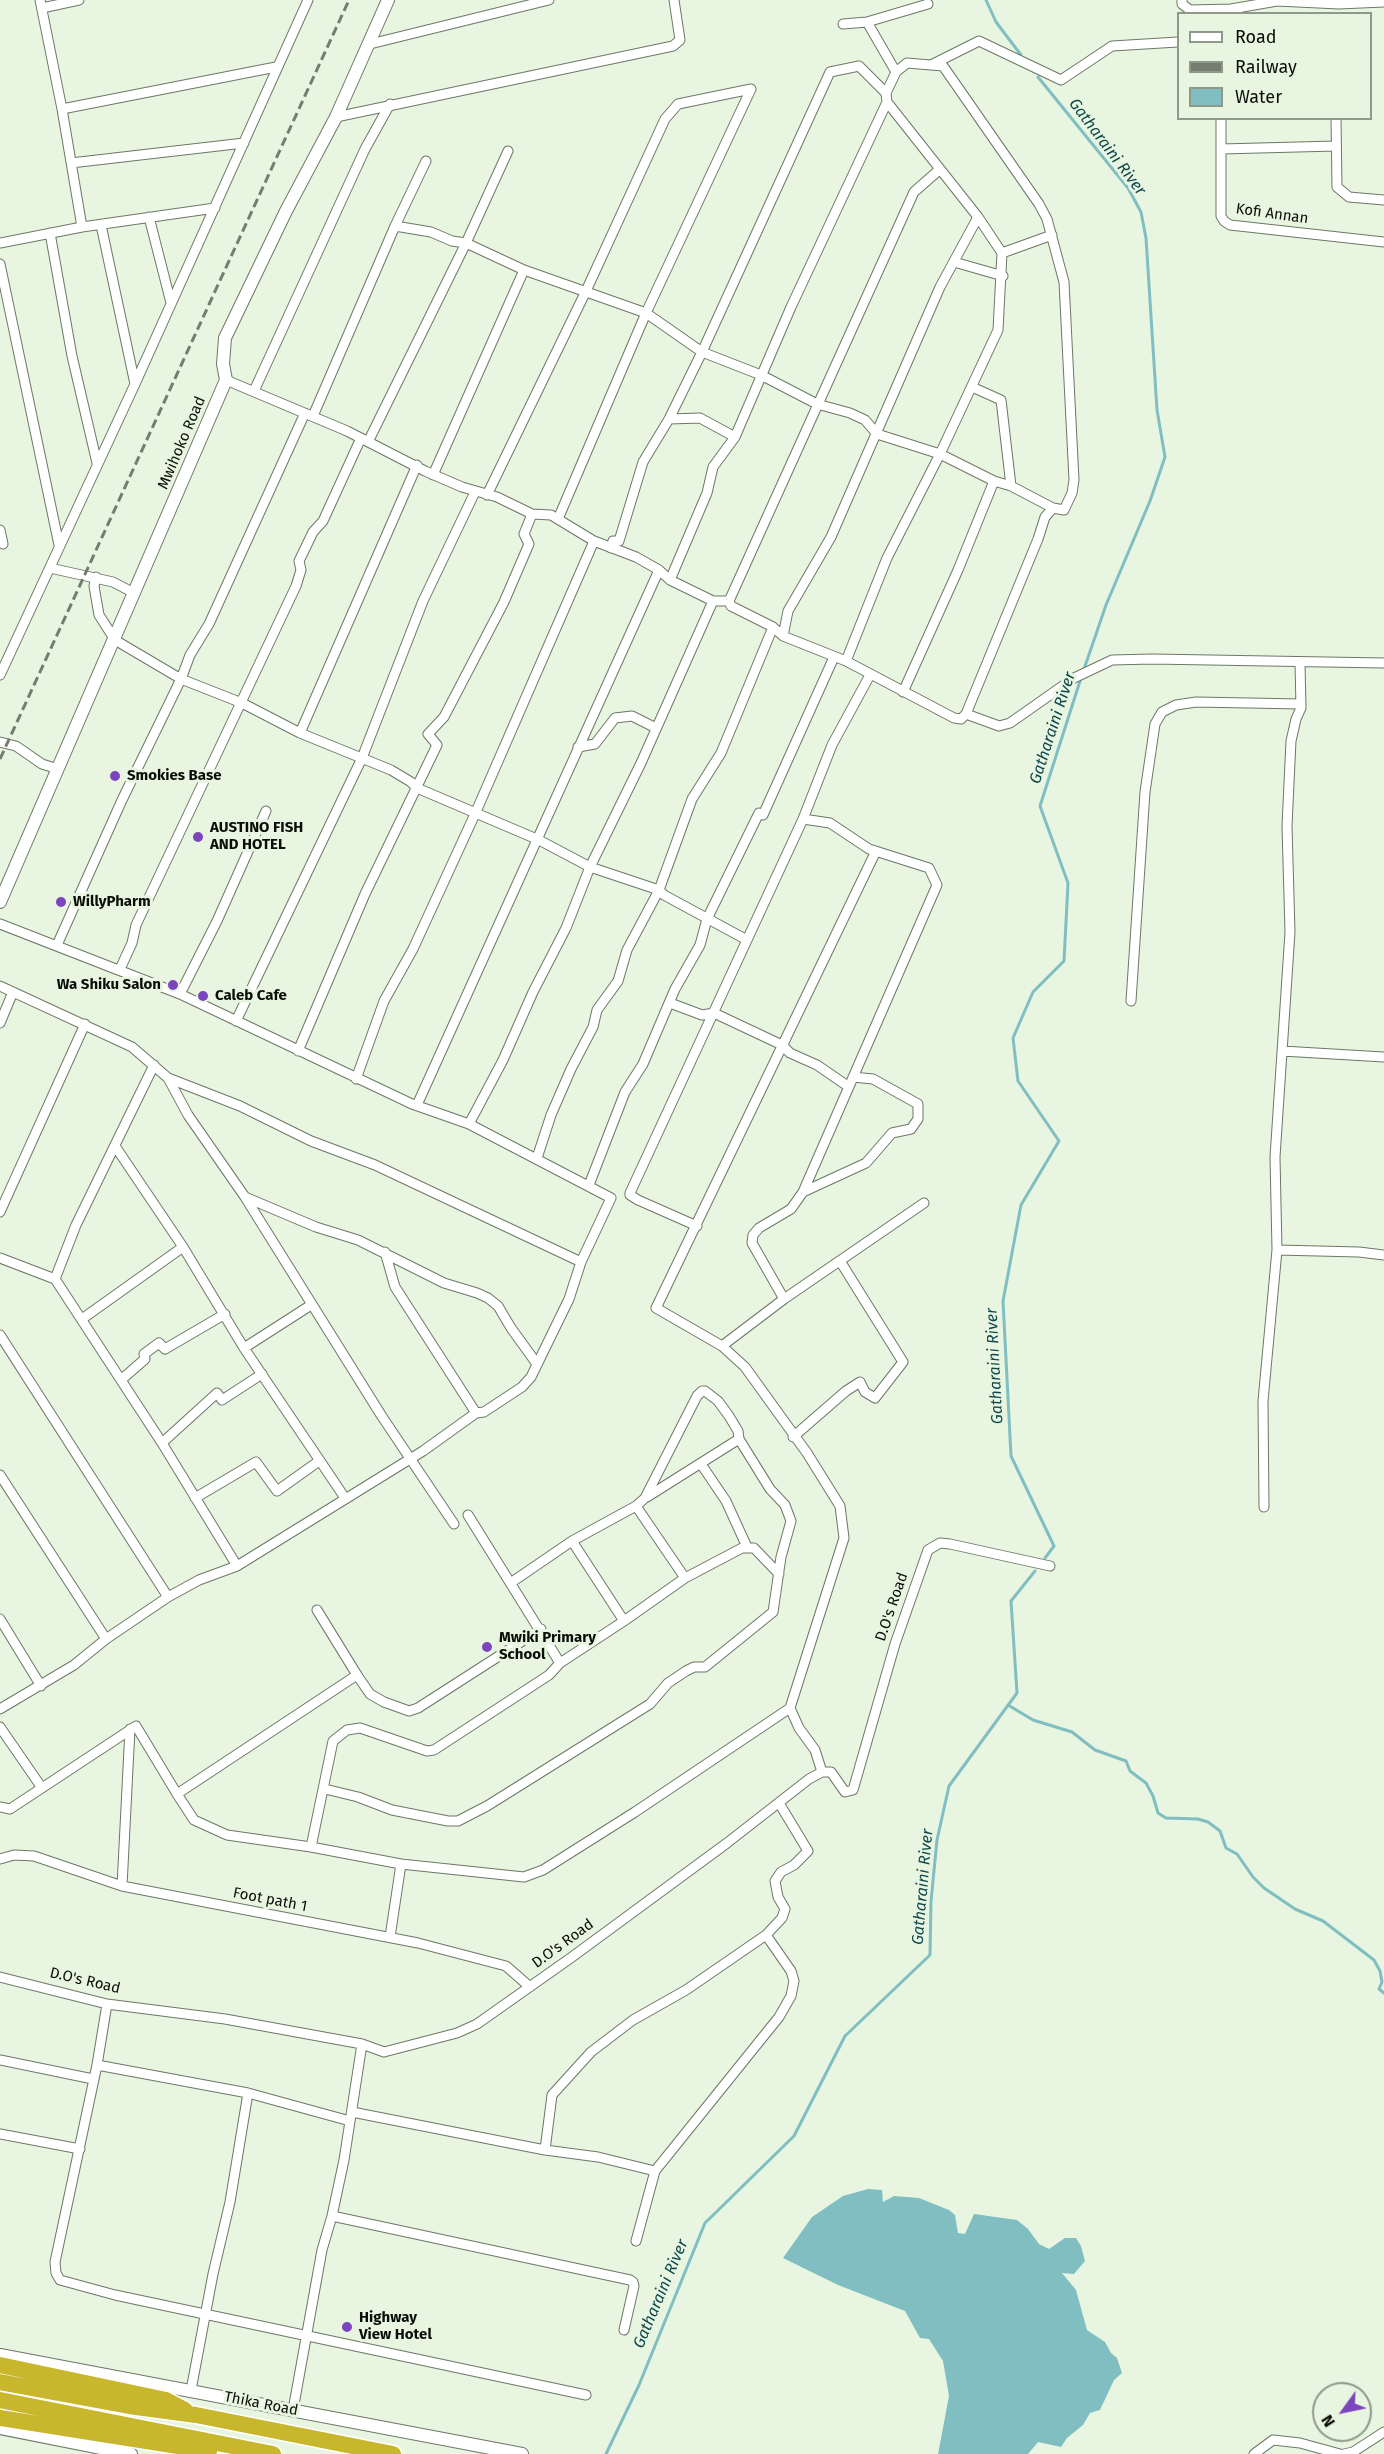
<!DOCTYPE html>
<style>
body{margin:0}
#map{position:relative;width:1384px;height:2454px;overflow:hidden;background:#e8f5e1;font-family:"Fira Sans",sans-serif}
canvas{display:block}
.legend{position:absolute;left:1177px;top:12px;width:195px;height:108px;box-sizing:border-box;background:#e8f5e1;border:2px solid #8f998a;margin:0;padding:8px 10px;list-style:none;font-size:18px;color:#0a0e08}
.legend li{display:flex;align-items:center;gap:12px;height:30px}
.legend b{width:30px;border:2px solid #8f998a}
.north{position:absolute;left:1312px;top:2382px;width:60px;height:60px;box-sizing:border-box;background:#e8f5e1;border:2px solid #8f998a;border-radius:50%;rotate:237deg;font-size:16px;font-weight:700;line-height:24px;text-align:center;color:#0a0e08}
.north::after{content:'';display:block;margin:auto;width:21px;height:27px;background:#7b46bd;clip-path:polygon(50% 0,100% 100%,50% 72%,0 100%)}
</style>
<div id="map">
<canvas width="1384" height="2454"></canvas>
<ul class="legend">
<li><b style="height:8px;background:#fff"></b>Road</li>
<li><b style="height:8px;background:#747d70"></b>Railway</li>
<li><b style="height:16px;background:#81bec2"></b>Water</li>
</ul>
<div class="north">N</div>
</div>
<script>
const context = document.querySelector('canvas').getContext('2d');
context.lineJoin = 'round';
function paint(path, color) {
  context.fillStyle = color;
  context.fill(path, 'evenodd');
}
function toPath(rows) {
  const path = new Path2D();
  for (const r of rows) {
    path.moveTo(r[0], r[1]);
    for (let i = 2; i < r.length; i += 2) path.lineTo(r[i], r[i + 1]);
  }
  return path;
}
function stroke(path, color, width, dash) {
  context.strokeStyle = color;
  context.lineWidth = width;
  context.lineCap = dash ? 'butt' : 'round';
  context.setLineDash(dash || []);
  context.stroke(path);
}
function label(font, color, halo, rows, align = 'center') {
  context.font = font + ' "Fira Sans",sans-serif';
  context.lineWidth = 6;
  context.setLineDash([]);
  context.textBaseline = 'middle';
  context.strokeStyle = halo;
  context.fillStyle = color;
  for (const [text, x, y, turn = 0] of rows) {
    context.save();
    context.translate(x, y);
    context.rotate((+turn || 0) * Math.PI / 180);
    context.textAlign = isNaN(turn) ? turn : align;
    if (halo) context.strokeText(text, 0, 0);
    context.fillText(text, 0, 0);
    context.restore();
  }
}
paint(toPath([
 [868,2189,882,2190,883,2202,894,2196,919,2198,949,2210,955,2215,958,2233,965,2234,974,2214,1017,2220,1028,2229,1039,2244,1049,2249,1065,2238,1076,2238,1081,2246,1085,2261,1074,2274,1062,2273,1076,2290,1087,2330,1105,2342,1111,2353,1117,2358,1122,2373,1114,2380,1100,2410,1090,2413,1083,2425,1067,2438,1061,2447,1038,2442,1028,2454,938,2454,949,2396,943,2361,929,2339,920,2338,905,2311,838,2285,783,2258,812,2217,843,2196]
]), '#81bec2');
stroke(toPath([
 [986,0,996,22,1021,55],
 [1038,77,1128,188,1141,212,1146,238,1157,410,1165,457,1150,501,1106,605,1083,672],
 [1045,1558,1054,1546,1011,1456,1003,1301,1021,1205,1059,1141,1018,1081,1013,1038,1033,992,1064,961,1068,883,1040,806,1081,678],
 [1008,1705,1033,1720,1072,1732,1095,1750,1126,1761,1130,1771,1146,1783,1153,1796,1158,1813,1166,1818,1198,1819,1208,1822,1220,1831,1226,1848,1237,1854,1253,1877,1264,1888,1295,1909,1323,1921,1374,1960,1380,1971,1382,1982,1379,1989,1384,1993],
 [606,2454,639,2385,705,2223,794,2136,845,2036,930,1955,931,1901,937,1840,949,1786,1017,1693,1011,1601,1035,1571]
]), '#81bec2', 3);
const street = toPath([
 [40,0,62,109,276,67],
 [1182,0,1182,4,1190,10,1231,9,1277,1,1339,4,1384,2],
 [42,8,79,0],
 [867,22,896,72],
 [843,24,867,22,928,4],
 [370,44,549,0],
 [933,64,979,41,1061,80,1112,46,1178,42],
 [62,109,82,227],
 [336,117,673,46,680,40,674,0],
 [1221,118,1221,216,1224,221,1230,225,1384,242],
 [1336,118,1337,187,1349,197,1384,200],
 [1221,149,1336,146],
 [71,163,244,143],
 [149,217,171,303],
 [101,225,135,384],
 [395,226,431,232,452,241,466,243,524,270,646,313,702,352,761,375,817,404,850,413,865,420,877,434,940,454,994,481,1011,486,1053,508],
 [50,233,72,356,97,463],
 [0,243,82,227,215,208],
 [1002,253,1052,235],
 [954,262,1003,276],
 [0,264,59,545],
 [226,380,347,431,425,471,462,487,497,497,532,514,551,515,594,541,636,557,659,570,670,580,713,601,729,601,731,606,773,627,783,636,846,661,954,718,961,719,966,714,1038,539,1045,517,1053,508,1064,510,1072,493,1074,480,1064,282,1047,219,1039,204,943,66,907,63,896,72,886,93,887,102,978,217,940,287,831,537,788,611,783,636],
 [972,387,1001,400,1011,486],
 [254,391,365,149,390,104],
 [313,416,395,226,426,161],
 [669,419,700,418,735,437],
 [368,442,466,243,508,151],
 [433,475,524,270],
 [487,495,586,291,665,119,678,104,751,89],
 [558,519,646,313,751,89],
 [0,530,3,544],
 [611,548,613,541,619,541,643,462,669,419,702,352,830,72,859,66,886,93],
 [50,568,113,582,134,593],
 [96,577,94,586,99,615,115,640,181,679,242,703,300,733,391,770,411,782,417,788,539,840,590,867,659,890,664,895,747,940,630,1193,630,1195,638,1200,697,1226],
 [670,580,707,493,713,467,735,437,791,307,887,102],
 [729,601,914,192,939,170],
 [846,661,887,558,940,454,998,330,1002,253,978,217],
 [0,675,135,384,308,0],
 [903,692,958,570,994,481],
 [966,714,999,726,1010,723,1074,678,1112,660,1152,659,1384,663],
 [300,733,417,465],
 [0,742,16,746,42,764,58,769],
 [578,747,595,744,615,718,632,716,656,728],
 [0,924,180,994,412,1104,469,1124,611,1198,581,1262,569,1299,531,1377,522,1387,484,1412,476,1413,423,1451,237,1566,199,1580,168,1597,106,1639,74,1665,0,1709],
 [747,940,803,819,832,745,870,675],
 [57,945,122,800,181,679,190,655,209,624,305,413],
 [120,969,132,943,136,925,296,586,301,570,299,561,313,532,323,521,361,438],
 [0,986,132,1047,168,1078,188,1115,245,1197,381,1415,454,1524],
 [180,994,217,921,266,811],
 [1131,1001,1145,792,1155,724,1162,712,1176,705,1196,702,1301,704],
 [670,1003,702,1015,714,1013,782,1045,790,1053,817,1065,849,1087],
 [236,1021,362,758,423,601,475,492],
 [0,1023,13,992],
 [298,1051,365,894,437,745,428,734,444,717,504,602,529,544,524,534,532,514],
 [1282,1051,1384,1057],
 [154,1065,76,1225,55,1279,162,1443,237,1566],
 [168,1078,240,1106,311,1141,375,1165,581,1262],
 [356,1079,384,1001,413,949,475,814,594,541],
 [417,1105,659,570],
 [469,1124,503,1060,533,992,566,928,590,867,641,763,713,601],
 [115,1146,183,1247,244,1348,345,1498],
 [537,1158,551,1115,571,1069,593,1027,597,1010,618,981,627,950,659,890,692,799,721,753,773,627],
 [589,1185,625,1092,643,1064,675,989,700,945,707,919,759,813,763,815,834,657],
 [803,1192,866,1163,892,1133,911,1129,918,1119,918,1104,873,1079,853,1077],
 [245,1197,316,1227,358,1240,444,1283,477,1293,488,1298,498,1306,511,1328,537,1364],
 [0,1212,85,1024],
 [1277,1250,1275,1157,1290,932,1287,826,1291,741,1296,719,1301,708,1300,663],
 [385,1252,395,1287,476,1413],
 [0,1258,55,1279],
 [784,1299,924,1203],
 [82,1319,183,1247],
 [0,1335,168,1597],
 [722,1346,784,1299,752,1243,753,1235,759,1228,791,1209,803,1192,937,885,929,868,869,849,830,823,803,819],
 [244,1348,311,1305],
 [121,1380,145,1359,144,1354,159,1343,165,1349,225,1314],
 [793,1437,846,1391,860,1382,865,1392,875,1398,903,1362,840,1261],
 [162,1443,217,1393,222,1400,262,1374],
 [701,1464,726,1501,747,1547],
 [0,1475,106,1639],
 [647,1497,739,1439],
 [195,1498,256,1462,277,1491,319,1461],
 [636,1506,685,1578],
 [1264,1507,1263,1401,1277,1250,1359,1252,1384,1255],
 [468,1515,560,1663],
 [572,1541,624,1621],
 [317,1610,357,1675],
 [0,1619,41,1686],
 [541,1629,418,1708,409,1711,384,1702,370,1694,357,1675,177,1794,194,1820,227,1835,311,1847,401,1864,524,1877,543,1870,635,1812,790,1708],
 [0,1727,42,1788],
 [822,1772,815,1750,799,1728,790,1708,844,1538,840,1506,807,1453,745,1367,722,1346,656,1308,876,851],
 [325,1789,358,1797,392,1810,448,1821,458,1821,487,1806,650,1704,668,1683,686,1671,694,1667,705,1667,773,1612,781,1557,791,1521,785,1505,770,1489,739,1439,738,1431,729,1416,718,1401,705,1391,702,1391,697,1396,645,1498,636,1506,572,1541,512,1582],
 [0,1807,10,1809,136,1726,177,1794],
 [311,1847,333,1741,347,1730,360,1728,427,1751,434,1750,549,1675,560,1663,624,1621,685,1578,742,1548,754,1548,779,1574],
 [0,1859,14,1855,34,1856,122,1886,418,1943,506,1966,530,1987],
 [122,1886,130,1729],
 [390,1937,401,1864],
 [0,1977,107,2004,225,2019,362,2044,384,2052,457,2033,477,2024,572,1957,727,1843,809,1779,822,1772,831,1772,845,1792,853,1790,895,1644,928,1550,940,1543,950,1544,1050,1566],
 [107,2004,97,2065,55,2262,56,2273,60,2280,115,2295,586,2395],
 [0,2060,93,2079],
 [97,2065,248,2093,350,2121],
 [352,2112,545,2150,598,2157,655,2171],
 [0,2134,80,2149],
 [545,2150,552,2095,591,2052,633,2020,686,1990,766,1935,782,1918,785,1909,778,1897,775,1881,781,1872,794,1865,808,1851,779,1803],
 [332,2216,630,2280,633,2282,634,2286,624,2330],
 [636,2241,655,2171,779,2017,791,1996,794,1981,791,1971,766,1935],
 [191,2390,213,2274,230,2202,248,2093],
 [293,2410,322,2250,332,2216,344,2160,362,2044],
 [1254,2454,1273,2440,1300,2443,1340,2454],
 [1344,2454,1353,2452,1384,2432]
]);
const secondary = toPath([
 [0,902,226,380,223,364,225,338,286,211,336,117,388,0],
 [0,2355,522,2454],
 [0,2428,131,2454]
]);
const highway = toPath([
 [0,2365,166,2400,185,2410],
 [0,2382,129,2406,196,2415,393,2454],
 [0,2400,273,2454],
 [0,2418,209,2451]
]);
stroke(street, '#6c7866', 11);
stroke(secondary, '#6c7866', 14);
stroke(highway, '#fff', 19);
stroke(street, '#fff', 9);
stroke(secondary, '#fff', 12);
stroke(highway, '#c8b62c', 16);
stroke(toPath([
 [0,759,349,0]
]), '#747d70', 3, [9, 4.5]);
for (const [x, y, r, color] of [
 [115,776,6,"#7b46bd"],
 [198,837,6,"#7b46bd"],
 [61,902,6,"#7b46bd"],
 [173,985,6,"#7b46bd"],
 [203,996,6,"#7b46bd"],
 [487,1647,6,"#7b46bd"],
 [347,2327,6,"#7b46bd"]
]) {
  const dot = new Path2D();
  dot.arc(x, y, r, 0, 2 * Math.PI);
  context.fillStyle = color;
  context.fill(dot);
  stroke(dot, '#e8f5e1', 2);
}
label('15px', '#0a0e08', '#e8f5e1', [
 ["Kofi Annan",1272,214,8],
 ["Mwihoko Road",182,443,-67],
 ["D.O's Road",892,1607,-71],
 ["Foot path 1",270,1900,11],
 ["D.O's Road",563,1944,-36],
 ["D.O's Road",85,1981,13],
 ["Thika Road",261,2404,11]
]);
label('bold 15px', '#0a0e08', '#e8f5e1', [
 ["Smokies Base",127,776],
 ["AUSTINO FISH",210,828],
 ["AND HOTEL",210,845],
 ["WillyPharm",73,902],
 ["Wa Shiku Salon",161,985,"right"],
 ["Caleb Cafe",215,996],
 ["Mwiki Primary",499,1638],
 ["School",499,1655],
 ["Highway",359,2318],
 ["View Hotel",359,2335]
], 'left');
label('italic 16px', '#10484c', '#e8f5e1', [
 ["Gatharaini River",1107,147,53],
 ["Gatharaini River",1053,728,-72],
 ["Gatharaini River",995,1366,-93],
 ["Gatharaini River",923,1887,-85],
 ["Gatharaini River",661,2294,-67]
]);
</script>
